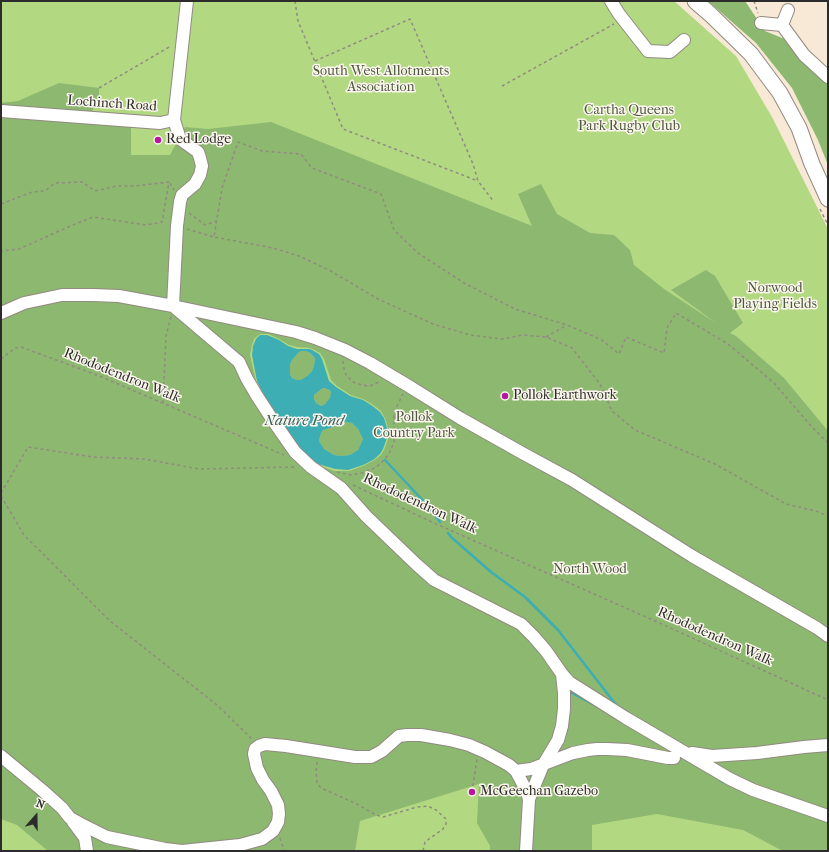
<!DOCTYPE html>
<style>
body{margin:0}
#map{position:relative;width:829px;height:852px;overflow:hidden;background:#f7e9d5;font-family:"IM FELL French Canon",serif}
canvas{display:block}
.frame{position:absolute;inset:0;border:2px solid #2b2b2b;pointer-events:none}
.north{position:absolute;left:16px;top:796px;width:40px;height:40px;-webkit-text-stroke:3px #fbf7ec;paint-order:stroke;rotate:20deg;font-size:11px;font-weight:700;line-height:16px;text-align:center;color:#2b2b2b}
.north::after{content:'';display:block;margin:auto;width:14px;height:18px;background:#2b2b2b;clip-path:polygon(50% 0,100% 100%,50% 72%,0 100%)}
</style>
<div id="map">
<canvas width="829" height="852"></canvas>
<div class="frame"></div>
<div class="north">N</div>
</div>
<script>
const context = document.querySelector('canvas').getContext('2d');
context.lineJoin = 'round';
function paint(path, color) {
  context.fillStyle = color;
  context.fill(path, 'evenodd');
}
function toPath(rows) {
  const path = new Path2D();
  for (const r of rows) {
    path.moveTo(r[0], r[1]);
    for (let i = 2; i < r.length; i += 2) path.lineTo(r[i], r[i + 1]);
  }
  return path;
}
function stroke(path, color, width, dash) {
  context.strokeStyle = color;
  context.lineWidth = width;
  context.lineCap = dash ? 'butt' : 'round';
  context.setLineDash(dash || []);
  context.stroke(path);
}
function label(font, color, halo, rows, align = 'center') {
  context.font = font + ' "IM FELL French Canon",serif';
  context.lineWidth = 3;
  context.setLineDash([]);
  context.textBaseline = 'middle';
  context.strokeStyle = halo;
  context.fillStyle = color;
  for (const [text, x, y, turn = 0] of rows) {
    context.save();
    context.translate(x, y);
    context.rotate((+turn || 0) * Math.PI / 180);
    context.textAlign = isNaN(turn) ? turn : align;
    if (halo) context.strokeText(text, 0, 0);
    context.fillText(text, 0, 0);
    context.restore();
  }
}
paint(toPath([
 [1,1,674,1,736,56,772,117,828,229,828,851,1,851]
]), '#b2d882');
paint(toPath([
 [708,1,745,1,765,31,787,40,828,85,828,165,818,140,792,88,756,43],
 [59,83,99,88,99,98,90,115,131,125,131,155,170,155,185,127,208,129,271,122,532,226,518,194,541,184,557,214,590,233,614,235,630,250,634,265,664,289,716,323,671,290,706,270,715,276,743,323,730,333,736,336,784,378,828,431,828,851,783,851,743,830,657,814,592,825,592,851,490,851,490,846,477,823,479,784,360,821,355,851,48,851,17,825,1,819,1,103,18,101],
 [260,334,268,334,279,339,289,345,297,347,310,348,320,353,324,359,331,380,337,386,351,395,363,399,372,404,381,411,385,418,388,428,388,439,384,450,381,455,373,461,363,466,349,471,335,471,317,465,278,419,262,393,256,381,250,355,252,345,254,339],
 [301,351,306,351,310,353,315,358,314,366,312,371,307,376,301,380,297,380,292,378,290,374,290,365,292,360,298,353],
 [324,388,330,390,331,393,331,398,325,404,321,406,316,403,314,399,314,395,320,389],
 [343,420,352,423,358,429,363,439,358,450,350,455,341,456,334,455,324,449,319,441,321,433,323,430,333,427,337,423]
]), '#8db870');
paint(toPath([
 [260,335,267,335,279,340,288,346,297,349,310,349,319,354,322,359,329,381,336,387,350,396,363,400,371,405,380,412,384,418,387,428,387,438,383,449,380,454,373,460,363,465,348,470,335,469,318,464,308,459,285,431,279,418,263,393,257,381,252,355,253,346,256,339],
 [301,351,306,351,310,353,315,358,314,366,312,371,307,376,301,380,297,380,292,378,290,374,290,365,292,360,298,353],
 [324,388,330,390,331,393,330,398,325,404,321,406,316,403,314,399,314,395,321,389],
 [340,421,343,421,352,423,358,429,363,439,358,450,350,455,341,456,334,455,324,449,319,441,321,433,323,430,333,427]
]), '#3caeb4');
stroke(toPath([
 [385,460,429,507,440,522],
 [448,533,451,537,491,572,525,597,558,630,617,706],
 [572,693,600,708],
 [716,777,723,782]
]), '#3caeb4', 2.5);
const minor = toPath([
 [611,1,619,14,648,51,670,52,684,40],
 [761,23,782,25,788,10],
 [782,25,804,55,828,77],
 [1,111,160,123,174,120,187,1],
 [174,120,180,139,198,152,200,158,202,166,200,175,195,184,182,195,180,202,177,226,173,306,239,362,247,379,257,396,272,419,295,452,311,467,341,488,366,516,416,564,434,580,521,624,534,637,546,651,562,674,569,682,626,718,730,779,753,790,828,816],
 [1,313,24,303,62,295,93,295,119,296,173,306,296,332,315,338,345,350,370,363,407,385,460,418,524,454,572,480,692,556,817,628,828,636],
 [692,753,712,756,757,753,804,747,828,745],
 [1,756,42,790,62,808,70,818,81,824,107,837,165,849,182,851,240,845,262,839,273,831,278,822,279,814,278,805,271,791,263,780,257,768,254,754,255,749,259,746,265,744,286,746,355,757,371,757,382,751,399,736,407,735,421,735,450,740,469,745,485,752,509,765,516,771,531,769,573,753,588,750,597,749,607,749,627,750,668,758,674,758],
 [516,771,526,790,529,799,526,851],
 [529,799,543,765,558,740,562,726,564,709,564,693,562,674],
 [73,822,85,838,87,851]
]);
const major = toPath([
 [695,1,710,14,751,54,780,93,799,128,812,164,828,199]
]);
stroke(minor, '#918a80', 14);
stroke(major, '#918a80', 17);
stroke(toPath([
 [295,1,298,21,343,129,478,181],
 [754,1,758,13],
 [315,61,410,19,473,164,478,181,494,202],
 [502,86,614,24],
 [99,88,171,46],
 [170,183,174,190],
 [1,204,32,192,45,191,55,183,82,182,95,191,117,186,134,186,169,182,162,222,146,225,93,217,68,227,19,249,1,251],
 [820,209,828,225],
 [189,213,205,225,217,221],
 [187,229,214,237],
 [546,337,567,325],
 [1,359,15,348,21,347,97,375,284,455],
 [343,361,343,365,346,375,353,382,362,385,370,386,381,381],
 [163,403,166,336,171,317],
 [828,443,811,426,774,383,728,344,676,313,667,328,664,353,626,337,619,354,602,340,567,325,515,309,464,283,418,253,394,230,381,194,312,168,301,154,262,151,238,142,222,188,214,237,273,248,299,256,329,270,378,299,433,324,470,335,502,339,523,335,546,337,572,348,600,384,612,411,635,430,715,464,786,504,816,511,828,516],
 [337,472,351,475,362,473,375,468,382,462,389,454,394,442,394,414,396,408,403,394],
 [353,485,434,523,664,625,828,700],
 [1,493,28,447,93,457,144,459,199,469,296,467],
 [1,496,24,535,110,621,217,705,252,739],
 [317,762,316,772,317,783,321,788,357,804,376,815,383,817,417,807,428,806,436,810,446,819,446,824,443,829,425,842,423,851],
 [472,792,477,759],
 [280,838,284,851]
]), '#918a80', 1.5, [3, 3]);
stroke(minor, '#fff', 12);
stroke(major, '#fff', 15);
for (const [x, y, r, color] of [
 [158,140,4,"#b5179e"],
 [505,396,4,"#b5179e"],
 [472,792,4,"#b5179e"]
]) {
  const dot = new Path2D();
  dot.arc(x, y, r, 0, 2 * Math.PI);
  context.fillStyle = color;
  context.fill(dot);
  stroke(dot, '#fbf7ec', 1.5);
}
label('14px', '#4d5641', '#fbf7ec', [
 ["South West Allotments",381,72],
 ["Association",381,88],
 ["Cartha Queens",629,111],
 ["Park Rugby Club",629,127],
 ["Norwood",775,289],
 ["Playing Fields",775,305],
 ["Pollok",414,418],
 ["Country Park",414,434],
 ["North Wood",590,570]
]);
label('14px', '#2b2b2b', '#fbf7ec', [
 ["Lochinch Road",112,104,4],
 ["Rhododendron Walk",122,376,22],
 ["Rhododendron Walk",420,504,25],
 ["Rhododendron Walk",715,637,24]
]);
label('14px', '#2b2b2b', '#fbf7ec', [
 ["Red Lodge",166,140],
 ["Pollok Earthwork",513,396],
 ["McGeechan Gazebo",480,792]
], 'left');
label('italic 15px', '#325f62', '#fbf7ec', [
 ["Nature Pond",304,421]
]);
</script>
